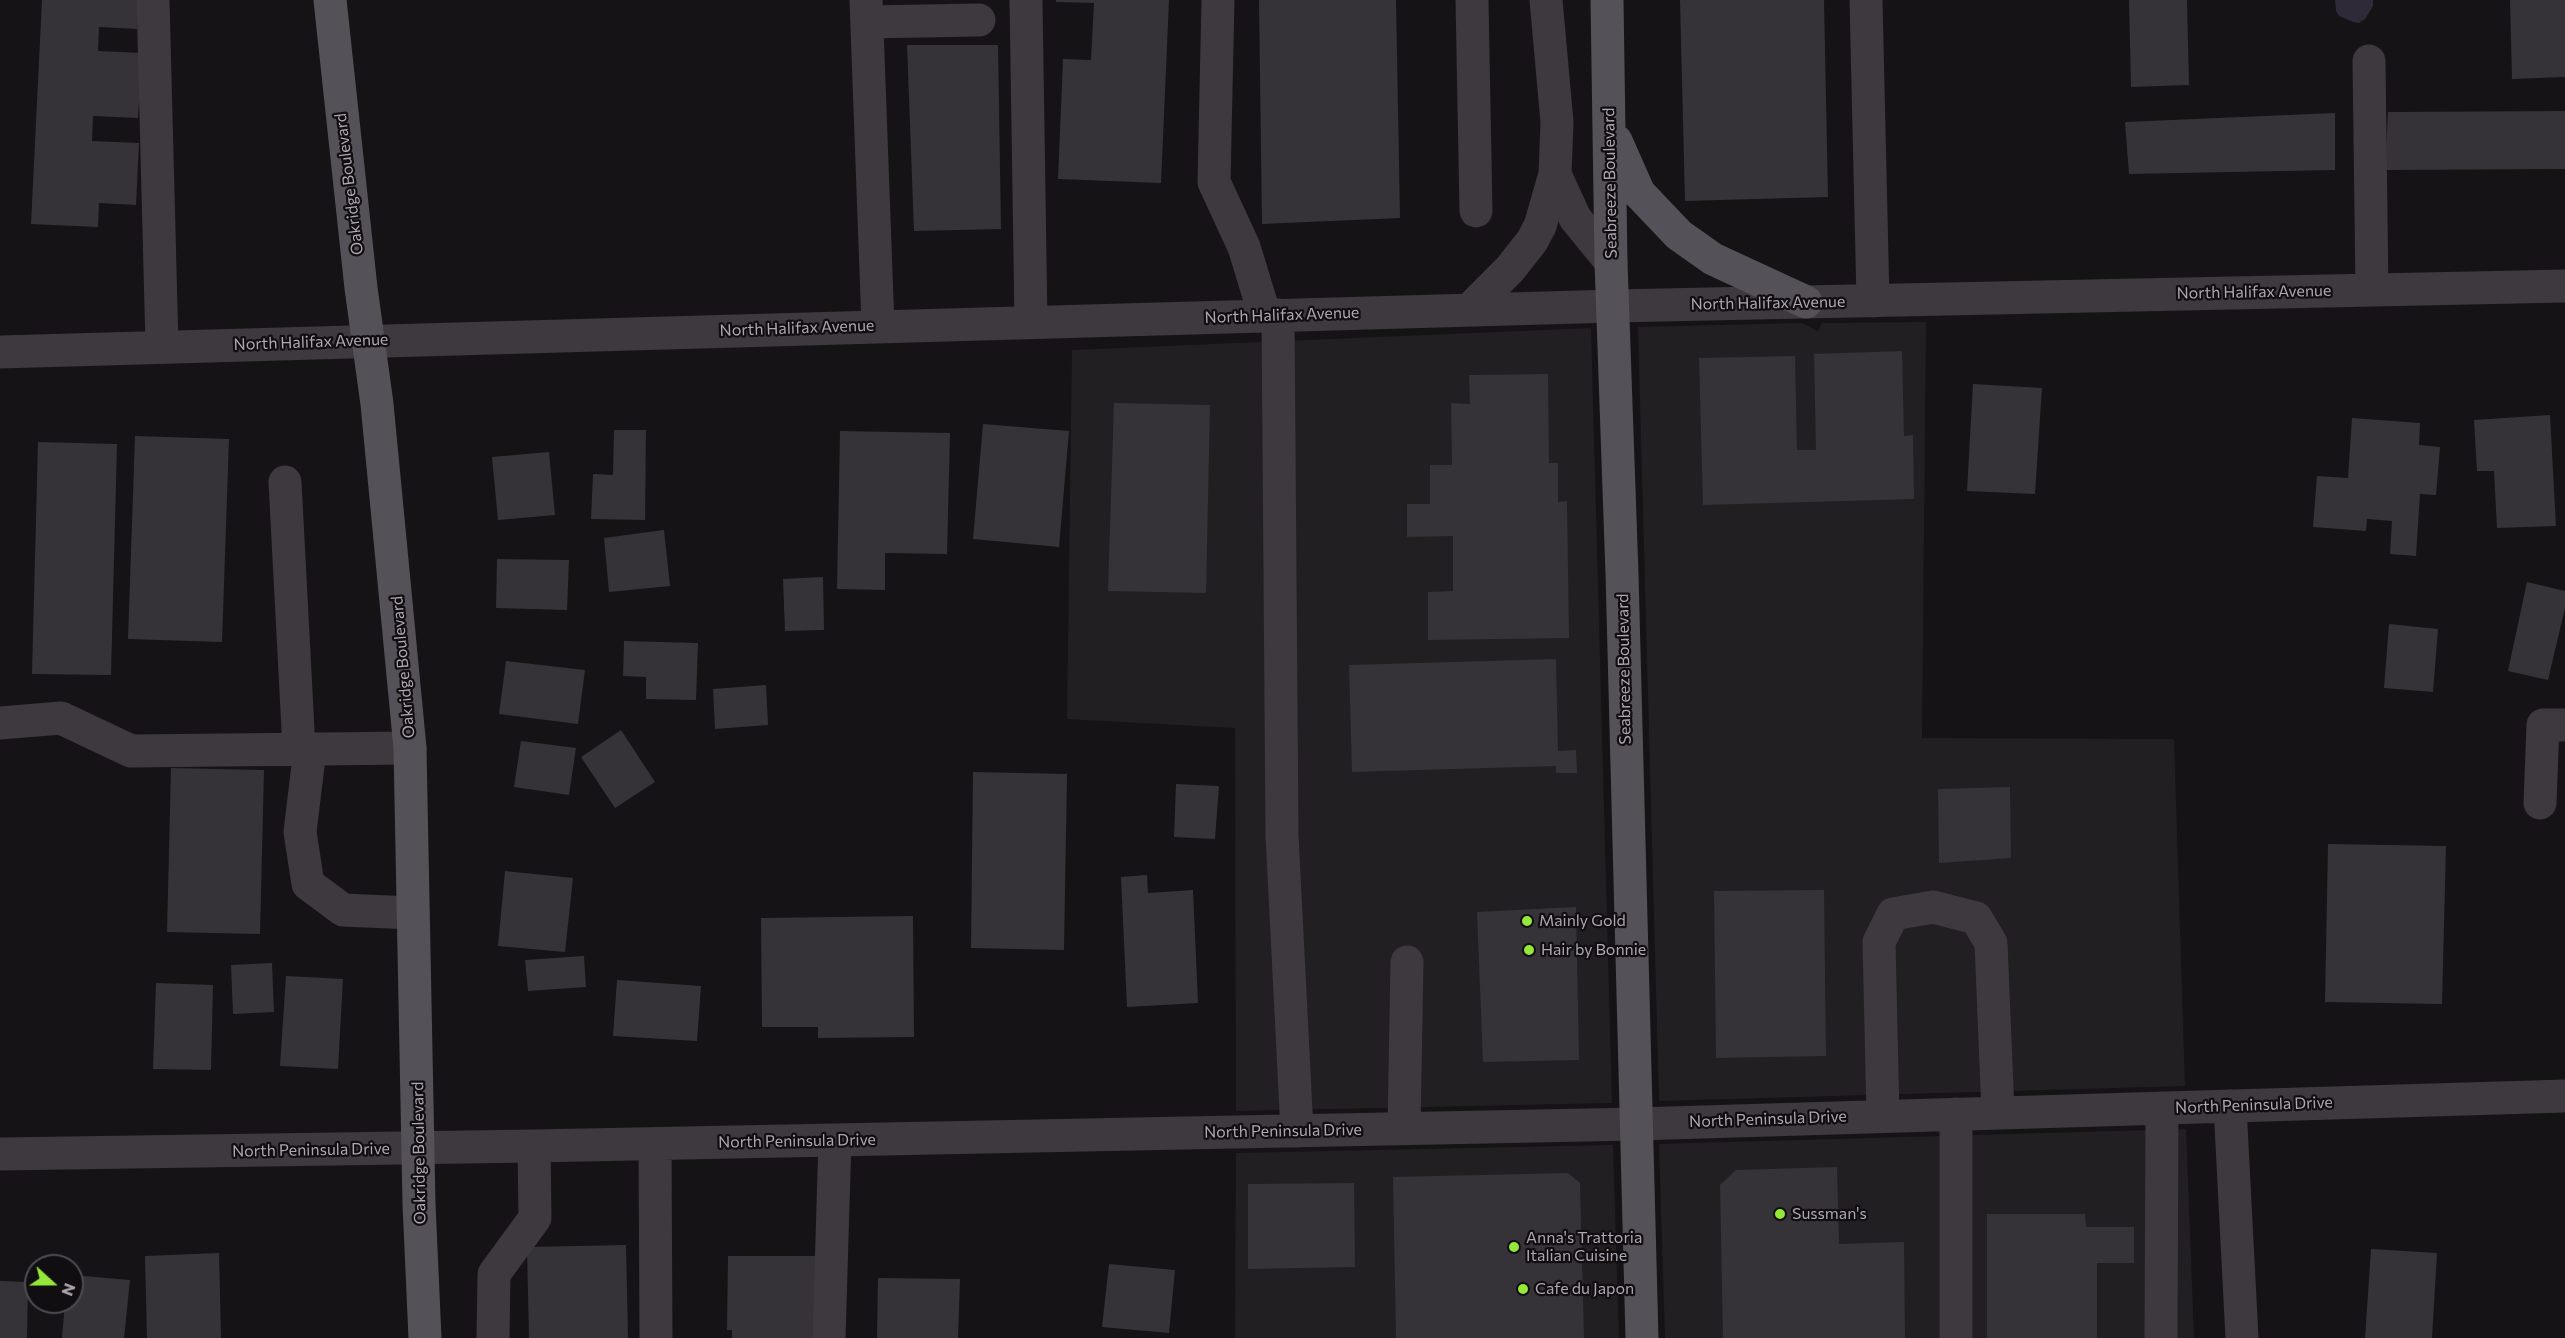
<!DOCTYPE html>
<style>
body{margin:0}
#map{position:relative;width:2565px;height:1338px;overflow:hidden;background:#151315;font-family:Commissioner,sans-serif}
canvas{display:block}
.north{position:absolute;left:24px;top:1254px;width:60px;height:60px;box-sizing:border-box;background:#100e10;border:2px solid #4f4b52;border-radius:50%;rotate:111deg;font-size:16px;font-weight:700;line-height:24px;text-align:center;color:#ada6b4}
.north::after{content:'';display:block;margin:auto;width:21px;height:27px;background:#95e739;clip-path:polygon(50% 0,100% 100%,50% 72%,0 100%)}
</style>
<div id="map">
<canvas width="2565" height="1338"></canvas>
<div class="north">N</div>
</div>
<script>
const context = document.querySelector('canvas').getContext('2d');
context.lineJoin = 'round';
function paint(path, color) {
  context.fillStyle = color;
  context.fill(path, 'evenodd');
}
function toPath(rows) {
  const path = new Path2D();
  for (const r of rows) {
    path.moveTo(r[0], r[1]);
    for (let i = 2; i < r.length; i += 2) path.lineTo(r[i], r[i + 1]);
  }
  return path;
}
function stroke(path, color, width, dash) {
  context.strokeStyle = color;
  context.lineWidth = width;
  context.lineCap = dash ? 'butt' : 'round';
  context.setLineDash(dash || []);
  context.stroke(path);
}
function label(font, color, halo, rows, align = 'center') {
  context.font = font + ' Commissioner,sans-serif';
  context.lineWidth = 4.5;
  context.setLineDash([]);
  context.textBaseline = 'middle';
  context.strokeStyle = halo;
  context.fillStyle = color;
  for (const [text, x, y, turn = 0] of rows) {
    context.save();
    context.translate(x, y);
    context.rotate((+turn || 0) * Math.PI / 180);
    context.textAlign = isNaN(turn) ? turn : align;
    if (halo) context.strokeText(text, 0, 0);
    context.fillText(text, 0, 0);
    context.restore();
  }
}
paint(toPath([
 [1926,322,1922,738,2174,739,2185,1086,1659,1101,1638,327,1802,323,1818,331,1822,323],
 [1591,328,1612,1103,1236,1111,1235,728,1067,719,1072,350],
 [2186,1129,2194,1338,1665,1338,1659,1144],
 [1613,1145,1619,1338,1235,1338,1236,1153]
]), '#211f22');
paint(toPath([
 [2335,0,2373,0,2373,6,2365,19,2359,23,2353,22,2339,16,2336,11]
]), '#2e2a38');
paint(toPath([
 [42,0,138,0,137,29,99,27,98,51,142,53,138,118,93,116,92,141,139,143,136,205,99,203,98,227,31,224],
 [1056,0,1169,0,1161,183,1058,179,1063,59,1091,60,1094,3,1056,2],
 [1259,0,1396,0,1400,218,1262,224],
 [1680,0,1824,0,1828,197,1685,201],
 [2129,0,2187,0,2189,85,2131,87],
 [2510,0,2565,0,2565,77,2512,79],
 [907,45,998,45,1001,229,914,231],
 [2565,111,2565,169,2385,170,2388,112],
 [2335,113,2335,170,2129,174,2125,122],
 [1902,351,1904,436,1913,435,1914,499,1703,505,1699,358,1795,356,1797,450,1816,450,1814,354],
 [1548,374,1549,463,1558,463,1558,502,1567,501,1569,638,1428,640,1428,592,1453,591,1453,536,1407,537,1407,504,1430,504,1430,465,1452,465,1451,403,1470,404,1469,375],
 [1973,384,2042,388,2035,494,1967,491],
 [1114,403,1210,405,1206,593,1108,591],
 [2550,415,2556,526,2497,528,2494,471,2477,471,2474,420],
 [2352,418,2420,423,2419,445,2440,447,2436,495,2420,494,2416,556,2390,554,2392,521,2367,519,2366,531,2313,527,2317,476,2348,478],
 [983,424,1069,431,1059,547,973,539],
 [614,430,646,430,645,520,591,519,593,474,613,475],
 [840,431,950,433,947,554,885,553,885,590,837,589],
 [135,436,229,439,222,642,128,639],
 [38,442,117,444,111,675,32,674],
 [549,452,555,515,498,520,492,457],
 [664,530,670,586,609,592,604,538],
 [497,559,569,560,567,610,496,608],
 [823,577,824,630,785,631,783,579],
 [2527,582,2565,591,2565,608,2548,680,2508,671],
 [2389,624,2438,629,2433,692,2384,688],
 [624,641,698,643,696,700,646,699,646,677,623,676],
 [1556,659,1558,751,1576,750,1577,773,1556,773,1556,766,1352,772,1349,665],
 [506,661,585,670,578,724,499,714],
 [766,685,768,725,715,729,713,689],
 [621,730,655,782,615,808,581,757],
 [521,741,576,748,569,795,514,787],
 [171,768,264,770,260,934,167,932],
 [973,772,1067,774,1064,950,971,948],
 [1176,784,1219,786,1215,839,1174,837],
 [2010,787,2011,858,1939,863,1938,789],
 [2328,844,2446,846,2442,1004,2325,1002],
 [505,871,573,878,565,952,498,946],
 [1147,875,1148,893,1193,890,1198,1003,1127,1007,1121,877],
 [1824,890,1826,1056,1716,1058,1714,891],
 [1576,907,1579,1060,1483,1062,1477,912],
 [913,916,914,1037,818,1038,818,1027,762,1027,761,918],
 [584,956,586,987,528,991,525,960],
 [272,963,274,1012,233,1014,231,965],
 [286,976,343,979,338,1069,280,1066],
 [617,980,701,986,697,1041,613,1036],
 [156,983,213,985,211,1070,153,1069],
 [1837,1167,1839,1244,1904,1242,1905,1338,1723,1338,1720,1185,1736,1170],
 [1568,1173,1580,1183,1584,1338,1396,1338,1393,1177],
 [1354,1183,1355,1267,1248,1269,1248,1184],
 [1987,1214,2085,1214,2086,1227,2134,1227,2134,1263,2097,1263,2097,1338,1987,1338],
 [626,1245,628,1338,529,1338,527,1247],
 [2371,1249,2437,1253,2432,1338,2365,1338],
 [219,1253,221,1338,147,1338,145,1256],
 [728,1256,817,1256,817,1338,732,1338,732,1330,727,1330],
 [1109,1264,1175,1270,1169,1333,1102,1327],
 [72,1275,130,1280,124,1338,62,1338,65,1302,72,1302],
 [878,1278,960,1279,958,1338,877,1338],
 [0,1281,28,1282,27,1338,0,1338]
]), '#353337');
stroke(toPath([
 [153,0,162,346],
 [866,0,878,326],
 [1026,0,1031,322],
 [1218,0,1214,182,1244,247,1265,316],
 [1472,0,1476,211],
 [1866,0,1873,301],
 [867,22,979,20],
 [2369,61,2372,290],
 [1555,174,1575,218,1611,262],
 [1469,310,1510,269,1532,241,1540,226,1555,174,1557,122,1546,0],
 [1278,315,1282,835,1297,1131],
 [0,352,1614,306,2565,286],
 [285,482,299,749],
 [0,723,61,718,131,751,410,748],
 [310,749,300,832,308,884,343,910,413,913],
 [2540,803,2543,725,2565,725],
 [2230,1106,2242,1338],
 [1883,1116,1879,942,1893,914,1933,907,1976,918,1991,943,1998,1113],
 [1404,1128,1407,962],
 [655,1144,656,1338],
 [0,1154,534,1146,1636,1124,2565,1096],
 [493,1338,494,1274,535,1218,534,1146],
 [829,1338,835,1140],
 [1956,1338,1956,1114],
 [2161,1338,2162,1108]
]), '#3d393f', 33);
stroke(toPath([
 [330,0,361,288,377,404,410,748,419,1204,425,1338],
 [1607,0,1611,262,1622,574,1642,1338],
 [1616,141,1639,193,1679,235,1713,259,1806,302]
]), '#555158', 33);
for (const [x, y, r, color] of [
 [1527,921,6,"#95e739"],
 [1529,950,6,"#95e739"],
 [1780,1214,6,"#95e739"],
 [1514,1247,6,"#95e739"],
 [1523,1289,6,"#95e739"]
]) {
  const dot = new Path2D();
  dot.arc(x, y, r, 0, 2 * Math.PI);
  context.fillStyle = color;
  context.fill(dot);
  stroke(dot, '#100e10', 2);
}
label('16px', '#ada6b4', '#100e10', [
 ["Seabreeze Boulevard",1610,183,-91],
 ["Oakridge Boulevard",349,184,-97],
 ["North Halifax Avenue",2254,292,-1],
 ["North Halifax Avenue",1768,303,-1],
 ["North Halifax Avenue",1282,315,-2],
 ["North Halifax Avenue",797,328,-2],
 ["North Halifax Avenue",311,342,-2],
 ["Oakridge Boulevard",403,667,-95],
 ["Seabreeze Boulevard",1624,669,-91],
 ["North Peninsula Drive",2254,1105,-2],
 ["North Peninsula Drive",1768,1119,-2],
 ["North Peninsula Drive",1283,1131,-1],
 ["North Peninsula Drive",797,1141,-1],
 ["North Peninsula Drive",311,1150,-1],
 ["Oakridge Boulevard",419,1153,-91]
]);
label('16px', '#ada6b4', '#100e10', [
 ["Mainly Gold",1539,921],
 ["Hair by Bonnie",1541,950],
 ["Sussman's",1792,1214],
 ["Anna's Trattoria",1526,1238],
 ["Italian Cuisine",1526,1256],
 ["Cafe du Japon",1535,1289]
], 'left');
</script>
